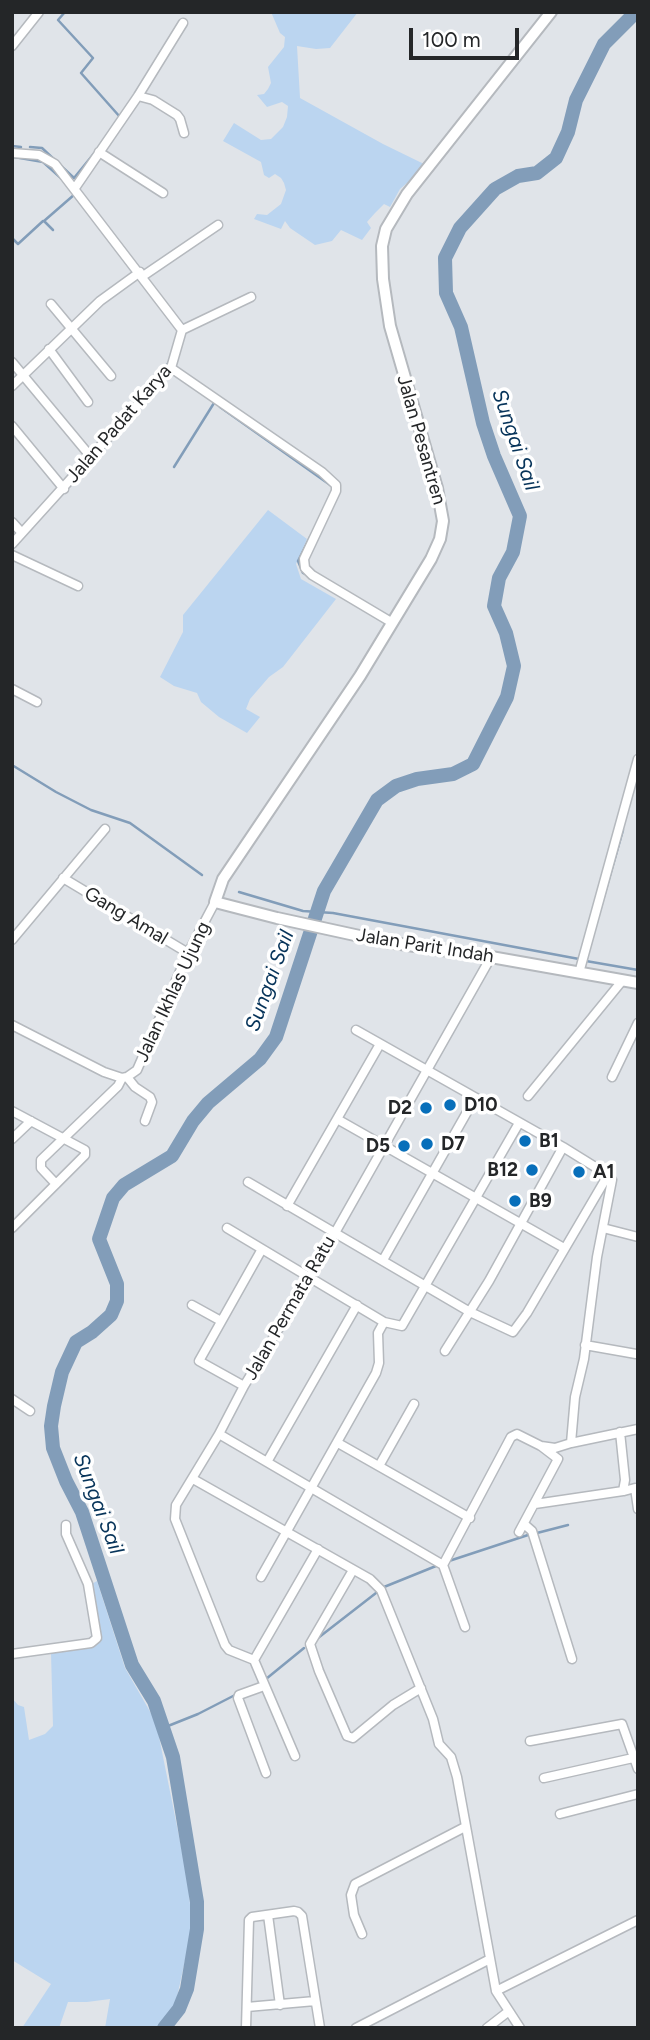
<!DOCTYPE html>
<style>
body{margin:0}
#map{position:relative;width:650px;height:2040px;overflow:hidden;background:#e0e4e9;font-family:Figtree,sans-serif}
canvas{display:block}
.frame{position:absolute;inset:0;border:14px solid #242628;pointer-events:none}
.scale{position:absolute;left:409px;top:28px;width:110px;height:32px;box-sizing:border-box;border:4px solid #242628;border-top:0;padding-left:9px;font-size:21px;line-height:24px;white-space:nowrap;color:#242628;-webkit-text-stroke:5px #fff;paint-order:stroke}
</style>
<div id="map">
<canvas width="650" height="2040"></canvas>
<div class="frame"></div>
<div class="scale">100 m</div>
</div>
<script>
const context = document.querySelector('canvas').getContext('2d');
context.lineJoin = 'round';
function paint(path, color) {
  context.fillStyle = color;
  context.fill(path, 'evenodd');
}
function toPath(rows) {
  const path = new Path2D();
  for (const r of rows) {
    path.moveTo(r[0], r[1]);
    for (let i = 2; i < r.length; i += 2) path.lineTo(r[i], r[i + 1]);
  }
  return path;
}
function stroke(path, color, width, dash) {
  context.strokeStyle = color;
  context.lineWidth = width;
  context.lineCap = dash ? 'butt' : 'round';
  context.setLineDash(dash || []);
  context.stroke(path);
}
function label(font, color, halo, rows, align = 'center') {
  context.font = font + ' Figtree,sans-serif';
  context.lineWidth = 7;
  context.setLineDash([]);
  context.textBaseline = 'middle';
  context.strokeStyle = halo;
  context.fillStyle = color;
  for (const [text, x, y, turn = 0] of rows) {
    context.save();
    context.translate(x, y);
    context.rotate((+turn || 0) * Math.PI / 180);
    context.textAlign = isNaN(turn) ? turn : align;
    if (halo) context.strokeText(text, 0, 0);
    context.fillText(text, 0, 0);
    context.restore();
  }
}
paint(toPath([
 [271,12,358,12,330,48,316,49,297,46,300,98,383,144,424,164,414,177,400,189,390,207,384,204,375,213,367,222,371,228,362,240,341,230,332,241,315,245,290,228,285,221,281,229,254,219,257,214,267,215,281,204,286,190,284,183,281,178,275,174,269,178,264,175,261,162,223,141,234,123,261,140,271,139,283,127,287,117,288,106,282,102,267,107,257,95,264,94,268,89,271,83,268,67,284,47,285,37,280,33],
 [268,510,307,539,296,564,301,579,336,599,283,667,269,677,250,699,246,709,260,717,247,733,219,717,201,702,197,693,174,686,160,677,183,632,183,615],
 [97,1581,125,1668,156,1722,188,1881,192,1929,175,2006,158,2028,105,2028,110,1999,87,2002,68,2002,59,2028,22,2028,51,1984,12,1960,12,1698,18,1705,24,1707,29,1740,45,1734,53,1726,51,1653,90,1648,98,1640,90,1585]
]), '#bbd5f0');
stroke(toPath([
 [65,12,58,20,93,58,81,73,120,117],
 [12,146,21,147],
 [30,147,42,148,74,178,96,151],
 [14,157,43,162,63,180],
 [53,230,44,221,75,194],
 [12,238,18,244,43,221],
 [161,374,169,362],
 [220,407,333,487],
 [174,467,214,403],
 [309,576,303,573,298,561,310,537],
 [12,765,56,792,91,810,130,823,202,875],
 [239,892,303,911,333,913,579,959],
 [599,914,623,830],
 [586,961,638,970],
 [537,1533,568,1525],
 [449,1561,528,1535],
 [384,1587,436,1566],
 [318,1638,376,1593],
 [266,1679,304,1648],
 [163,1728,198,1714,237,1694]
]), '#829db9', 2.5);
stroke(toPath([
 [164,2028,179,2009,187,1989,197,1929,197,1902,173,1757,154,1701,132,1665,82,1512,66,1481,53,1448,51,1426,54,1406,62,1372,76,1342,92,1332,111,1315,117,1301,117,1284,99,1239,113,1198,124,1185,172,1156,193,1121,208,1103,260,1059,276,1037,324,891,377,800,396,786,417,779,453,774,473,764,507,697,514,666,506,633,494,606,499,578,513,552,520,516,494,456,483,423,461,327,446,293,445,258,460,228,495,189,518,176,537,173,556,158,568,132,576,100,604,44,636,12]
]), '#829db9', 14);
const minor = toPath([
 [12,46,39,12],
 [138,96,153,100,177,115,180,119,184,133],
 [99,152,163,193],
 [12,153,39,155,55,164,182,330,171,368,12,544],
 [75,188,138,96,183,23],
 [143,276,218,225],
 [51,304,111,376],
 [182,330,251,297],
 [49,349,88,402],
 [12,362,91,457],
 [171,368,322,472,336,485,336,491,304,559,305,568,312,575,391,622],
 [12,386,100,301,140,272],
 [12,426,64,489],
 [12,522,22,533],
 [12,555,78,586],
 [12,689,37,702],
 [63,878,188,953],
 [12,940,105,829],
 [579,973,638,759],
 [12,1025,104,1072,122,1078,127,1077,137,1070,188,953,215,902],
 [356,1030,563,1147,608,1175],
 [127,1077,135,1087,150,1097,152,1102,145,1121],
 [612,1077,638,1023],
 [528,1096,622,981],
 [12,1111,85,1150,85,1155,12,1228],
 [337,1119,564,1248],
 [12,1139,31,1121],
 [248,1182,470,1312,513,1332,527,1313,608,1175],
 [56,1184,41,1168,41,1160,118,1086,122,1078],
 [287,1206,380,1044],
 [227,1228,384,1322,402,1326,519,1123],
 [603,1228,638,1237],
 [383,1260,475,1098],
 [192,1305,221,1321],
 [585,1345,636,1354],
 [445,1351,489,1281,563,1147],
 [244,1386,199,1361,262,1249],
 [12,1399,30,1411],
 [219,1434,176,1505,175,1519,225,1645,229,1650,254,1660,295,1756],
 [338,1443,470,1518],
 [571,1443,638,1429],
 [541,1446,555,1448,571,1443,575,1397,584,1359,597,1257,612,1180,608,1175],
 [267,1462,357,1305],
 [379,1466,414,1404],
 [193,1479,370,1579,381,1590,433,1719,439,1744,451,1757,457,1777,496,1991,520,2028],
 [624,1491,635,1488,638,1509],
 [535,1504,623,1491,625,1480,620,1432],
 [524,1524,532,1531,572,1659],
 [443,1565,219,1434,244,1386,310,1277,491,957],
 [443,1565,511,1437,517,1434,541,1446,558,1459,519,1532],
 [443,1565,465,1627],
 [353,1570,310,1644,319,1671,347,1736,353,1738,393,1705,421,1688],
 [261,1577,376,1373,379,1363,378,1333,384,1322],
 [12,1654,91,1643,97,1638,88,1584,66,1534,66,1525],
 [254,1660,318,1549],
 [264,1686,239,1695,238,1698,266,1773],
 [530,1741,622,1724,638,1769],
 [544,1778,633,1758],
 [560,1814,638,1794],
 [268,1915,280,2005],
 [362,1934,354,1915,351,1895,355,1884,465,1827],
 [496,1991,638,1920],
 [247,2007,315,2001],
 [246,2028,249,1920,252,1917,294,1911,298,1912,302,1916,320,2028],
 [356,2028,490,1959],
 [487,2028,509,2011]
]);
const major = toPath([
 [551,12,407,194,386,229,382,246,383,279,390,326,437,488,443,521,440,539,431,559,360,676,223,879,215,902,277,918,387,942,491,957,638,983]
]);
stroke(minor, '#b5b9be', 11);
stroke(major, '#b5b9be', 14);
stroke(minor, '#fff', 8);
stroke(major, '#fff', 10);
for (const [x, y, r, color] of [
 [450,1105,7,"#086fba"],
 [426,1108,7,"#086fba"],
 [525,1141,7,"#086fba"],
 [427,1144,7,"#086fba"],
 [404,1146,7,"#086fba"],
 [532,1170,7,"#086fba"],
 [579,1172,7,"#086fba"],
 [515,1201,7,"#086fba"]
]) {
  const dot = new Path2D();
  dot.arc(x, y, r, 0, 2 * Math.PI);
  context.fillStyle = color;
  context.fill(dot);
  stroke(dot, '#fff', 2.5);
}
label('19px', '#242628', '#fff', [
 ["Jalan Padat Karya",119,424,-49],
 ["Jalan Pesantren",421,440,74],
 ["Gang Amal",126,916,31],
 ["Jalan Parit Indah",425,946,9],
 ["Jalan Ikhlas Ujung",173,992,-65],
 ["Jalan Permata Ratu",290,1308,-60]
]);
label('bold 19px', '#242628', '#fff', [
 ["D10",464,1105],
 ["D2",412,1108,"right"],
 ["B1",539,1141],
 ["D7",441,1144],
 ["D5",390,1146,"right"],
 ["B12",518,1170,"right"],
 ["A1",593,1172],
 ["B9",529,1201]
], 'left');
label('italic 21px', '#07345a', '#fff', [
 ["Sungai Sail",515,440,71],
 ["Sungai Sail",270,981,-70],
 ["Sungai Sail",98,1504,69]
]);
</script>
